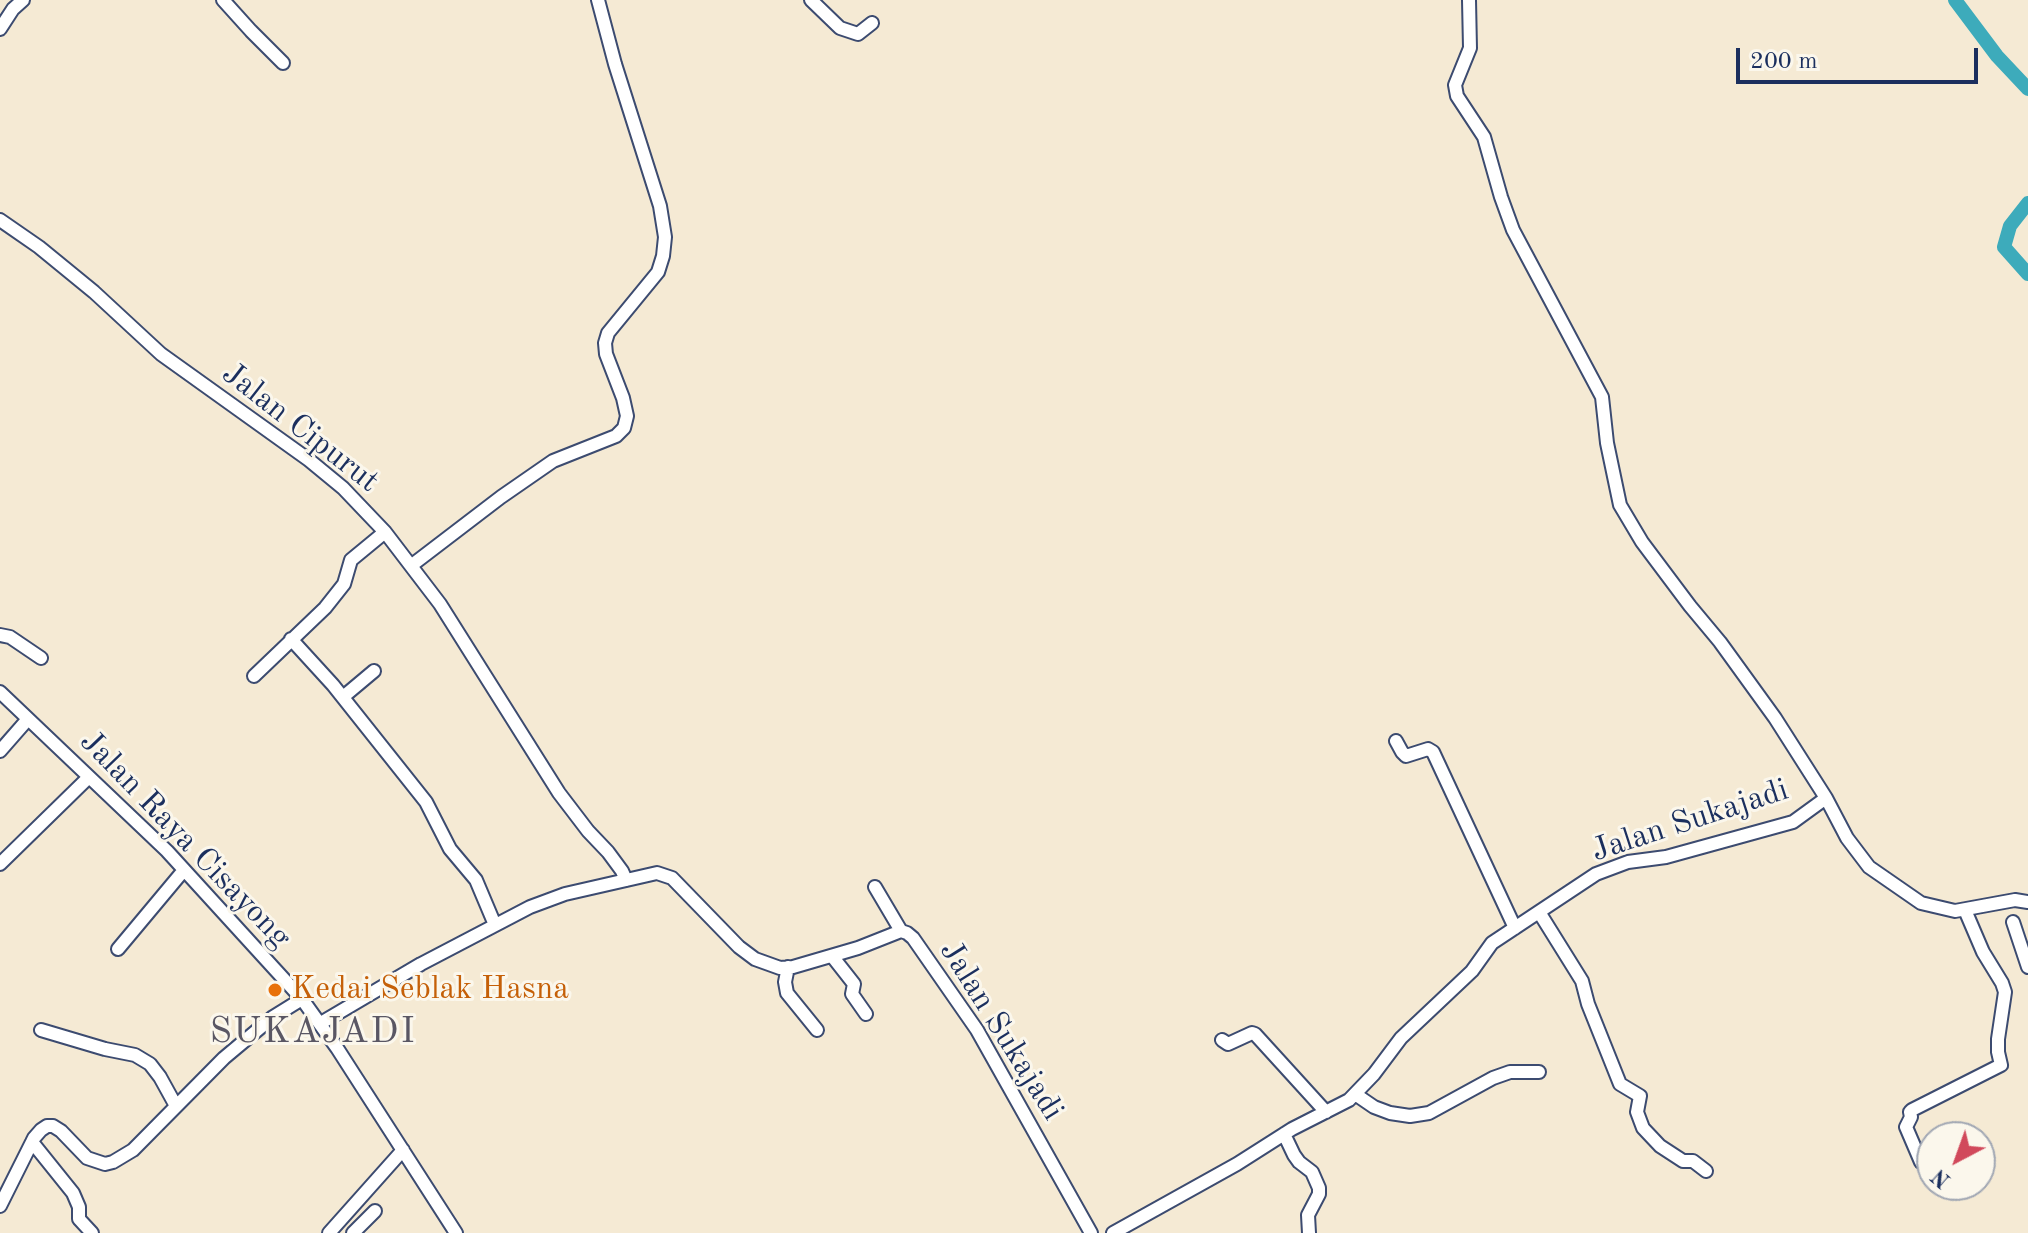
<!DOCTYPE html>
<style>
body{margin:0}
#map{position:relative;width:2028px;height:1233px;overflow:hidden;background:#f5ead4;font-family:"Old Standard TT",serif}
canvas{display:block}
.north{position:absolute;left:1916px;top:1121px;width:80px;height:80px;box-sizing:border-box;background:#fbf7ec;border:2px solid #a1a7b3;border-radius:50%;rotate:221deg;font-size:22px;font-weight:700;line-height:32px;text-align:center;color:#1b2f5e}
.north::after{content:'';display:block;margin:auto;width:28px;height:36px;background:#d1495b;clip-path:polygon(50% 0,100% 100%,50% 72%,0 100%)}
.scale{position:absolute;left:1736px;top:48px;width:242px;height:36px;box-sizing:border-box;border:4px solid #1b2f5e;border-top:0;padding-left:10px;font-size:24px;line-height:28px;white-space:nowrap;color:#1b2f5e;-webkit-text-stroke:6px #fbf7ec;paint-order:stroke}
</style>
<div id="map">
<canvas width="2028" height="1233"></canvas>
<div class="north">N</div>
<div class="scale">200 m</div>
</div>
<script>
const context = document.querySelector('canvas').getContext('2d');
context.lineJoin = 'round';
function toPath(rows) {
  const path = new Path2D();
  for (const r of rows) {
    path.moveTo(r[0], r[1]);
    for (let i = 2; i < r.length; i += 2) path.lineTo(r[i], r[i + 1]);
  }
  return path;
}
function stroke(path, color, width, dash) {
  context.strokeStyle = color;
  context.lineWidth = width;
  context.lineCap = dash ? 'butt' : 'round';
  context.setLineDash(dash || []);
  context.stroke(path);
}
function label(font, color, halo, rows, align = 'center') {
  context.font = font + ' "Old Standard TT",serif';
  context.lineWidth = 6;
  context.setLineDash([]);
  context.textBaseline = 'middle';
  context.strokeStyle = halo;
  context.fillStyle = color;
  for (const [text, x, y, turn = 0] of rows) {
    context.save();
    context.translate(x, y);
    context.rotate((+turn || 0) * Math.PI / 180);
    context.textAlign = isNaN(turn) ? turn : align;
    if (halo) context.strokeText(text, 0, 0);
    context.fillText(text, 0, 0);
    context.restore();
  }
}
stroke(toPath([
 [1955,0,1997,56,2028,89],
 [2028,203,2010,226,2004,247,2028,274]
]), '#3dabbb', 14);
const minor = toPath([
 [223,0,251,31,283,63],
 [811,0,840,28,858,34,872,23],
 [1469,0,1470,48,1455,85,1457,96,1484,137,1501,197,1513,230,1602,397,1607,443,1620,505,1642,542,1690,606,1720,642,1775,718,1826,798,1847,838,1869,867,1921,903,1955,911,2015,900,2028,902],
 [0,29,13,9,23,0],
 [0,220,39,247,94,292,161,354,309,460,343,488,385,532,440,604,559,793,588,831,608,852,622,871,626,880],
 [412,565,501,497,553,461,616,436,624,428,627,416,623,398,606,354,605,343,608,333,658,272,663,256,665,237,660,206,615,64,598,0],
 [0,635,10,637,41,658],
 [291,639,333,685,426,802,450,849,476,880,495,925],
 [254,676,325,608,344,584,351,560,385,532],
 [0,692,167,851,302,999,337,1048,456,1233],
 [343,697,374,671],
 [1396,741,1402,752,1406,756,1428,749,1433,752,1515,928],
 [0,751,28,719],
 [0,864,89,777],
 [875,887,901,931],
 [1539,912,1582,981,1588,1004,1620,1084,1640,1096,1637,1112,1643,1128,1660,1146,1683,1161,1693,1161,1706,1171],
 [2013,922,2028,967],
 [118,949,184,870],
 [832,956,854,984,852,994,866,1014],
 [788,967,785,982,787,993,817,1030],
 [321,1023,421,964,530,907,565,894,657,873,672,878,739,947,755,959,780,968,793,967,858,948,901,931,907,933,913,938,977,1030,1091,1233],
 [41,1030,105,1049,135,1055,150,1064,160,1077,176,1106],
 [1222,1040,1228,1044,1252,1033,1255,1034,1326,1112],
 [1355,1094,1374,1107,1390,1113,1410,1116,1429,1113,1493,1078,1510,1072,1539,1072],
 [1284,1134,1294,1155,1299,1162,1312,1172,1319,1188,1319,1194,1308,1215,1309,1233],
 [32,1142,73,1193,79,1207,79,1219,92,1233],
 [1921,1162,1906,1127,1911,1117,1910,1112,1912,1110,2001,1065,1998,1052,1998,1039,2005,992,2002,983,1983,952,1965,910],
 [0,1206,34,1138,41,1130,47,1126,53,1126,61,1131,87,1158,105,1164,113,1162,133,1150,224,1058,273,1017,302,999],
 [329,1233,403,1150],
 [353,1233,375,1211],
 [1113,1233,1237,1164,1292,1129,1349,1100,1374,1074,1401,1038,1472,971,1492,943,1596,874,1628,862,1666,857,1793,822,1826,798]
]);
stroke(minor, '#3c4b70', 16);
stroke(minor, '#fff', 12);
for (const [x, y, r, color] of [
 [275,990,8,"#e8710a"]
]) {
  const dot = new Path2D();
  dot.arc(x, y, r, 0, 2 * Math.PI);
  context.fillStyle = color;
  context.fill(dot);
  stroke(dot, '#fbf7ec', 3);
}
label('32px', '#1b2f5e', '#fbf7ec', [
 ["Jalan Cipurut",300,428,38],
 ["Jalan Sukajadi",1690,821,-18],
 ["Jalan Raya Cisayong",185,840,46],
 ["Jalan Sukajadi",1001,1031,58]
]);
label('32px', '#c56008', '#fbf7ec', [
 ["Kedai Seblak Hasna",291,990]
], 'left');
context.letterSpacing = '2px';
label('36px', '#5a5764', '#fbf7ec', [
 ["SUKAJADI",313,1033]
]);
context.letterSpacing = '0px';
</script>
